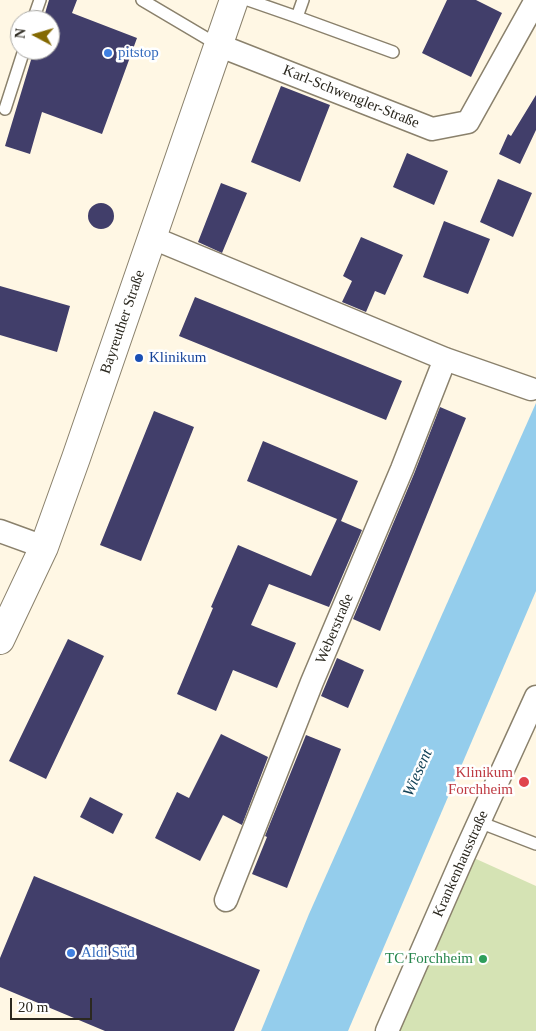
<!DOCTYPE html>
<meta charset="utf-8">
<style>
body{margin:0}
#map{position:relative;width:536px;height:1031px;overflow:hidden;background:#fff7e4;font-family:Georgia,serif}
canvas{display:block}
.north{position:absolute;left:10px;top:10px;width:50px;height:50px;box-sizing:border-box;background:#fff;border:1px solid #aaa9a5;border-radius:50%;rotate:276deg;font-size:14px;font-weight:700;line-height:20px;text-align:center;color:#2b281f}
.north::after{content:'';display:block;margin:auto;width:18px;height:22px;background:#846902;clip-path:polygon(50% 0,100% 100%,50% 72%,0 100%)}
.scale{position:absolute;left:10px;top:998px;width:82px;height:22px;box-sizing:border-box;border:2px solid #2b281f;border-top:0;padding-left:6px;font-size:15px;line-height:18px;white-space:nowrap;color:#2b281f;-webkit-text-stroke:4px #fff;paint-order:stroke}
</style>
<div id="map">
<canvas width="536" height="1031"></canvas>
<div class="north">N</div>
<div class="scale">20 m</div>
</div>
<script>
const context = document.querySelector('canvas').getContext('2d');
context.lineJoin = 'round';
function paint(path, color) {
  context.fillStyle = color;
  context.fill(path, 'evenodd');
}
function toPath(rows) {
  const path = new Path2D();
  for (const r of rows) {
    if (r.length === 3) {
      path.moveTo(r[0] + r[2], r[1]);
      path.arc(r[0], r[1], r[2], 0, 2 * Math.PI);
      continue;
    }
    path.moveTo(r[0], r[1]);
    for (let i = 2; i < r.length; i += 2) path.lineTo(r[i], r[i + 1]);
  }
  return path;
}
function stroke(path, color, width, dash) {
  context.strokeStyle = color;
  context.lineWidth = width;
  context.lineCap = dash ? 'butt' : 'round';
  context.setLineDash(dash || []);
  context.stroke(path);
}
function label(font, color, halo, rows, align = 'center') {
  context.font = font + ' Georgia,serif';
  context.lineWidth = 5;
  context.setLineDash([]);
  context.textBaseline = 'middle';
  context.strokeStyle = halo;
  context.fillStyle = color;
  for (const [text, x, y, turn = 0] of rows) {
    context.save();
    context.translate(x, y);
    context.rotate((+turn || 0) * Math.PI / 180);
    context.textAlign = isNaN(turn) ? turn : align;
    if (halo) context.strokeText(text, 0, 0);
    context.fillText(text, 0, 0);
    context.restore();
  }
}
paint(toPath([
 [474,858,536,886,536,1031,397,1031]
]), '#d5e3b4');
paint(toPath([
 [536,403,536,591,348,1031,261,1031,309,914]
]), '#94cdec');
paint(toPath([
 [49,0,77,0,72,13,137,38,102,134,42,112,30,154,5,146,34,50,50,50,50,20,43,20],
 [447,0,476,0,502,13,471,77,422,53],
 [281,86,330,105,300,182,251,162],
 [536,95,536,130,520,164,499,154,508,134,511,136],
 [407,153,448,171,434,205,393,187],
 [498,179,532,193,513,237,480,222],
 [221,183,247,193,222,253,198,242],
 [101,216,13],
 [444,221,490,239,468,294,423,277],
 [361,237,403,255,385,295,375,291,366,312,342,302,352,281,343,276],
 [0,286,70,306,57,352,0,335],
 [195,297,402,381,386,420,179,336],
 [440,407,466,418,380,631,353,619,414,474],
 [154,411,194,427,141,561,100,545],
 [263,441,358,481,341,521,362,530,329,607,269,584,251,625,296,643,277,688,233,670,216,711,177,694,213,608,211,607,238,545,311,576,337,519,247,481],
 [68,639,104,656,46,779,9,761],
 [337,658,364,670,348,708,321,696],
 [221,734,268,757,242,825,223,815,200,861,155,838,177,792,189,798],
 [306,735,341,749,287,888,252,874,267,837,265,836],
 [90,797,123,814,113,834,80,817],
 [34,876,260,970,234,1031,105,1031,0,987,0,958]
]), '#413e6a');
const service = toPath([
 [142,0,218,45],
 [248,0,297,17,303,0],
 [297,17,393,52],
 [33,20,40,0],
 [5,109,24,50],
 [479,822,536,844]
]);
const minor = toPath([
 [218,45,432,129,468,122,536,0],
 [153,238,445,359,531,389],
 [0,531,44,547],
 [226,900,312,682,402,469,445,359],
 [387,1031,463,857,536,697]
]);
const primary = toPath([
 [0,640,44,547,76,458,234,0]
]);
stroke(service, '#8a816c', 14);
stroke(minor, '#8a816c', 25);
stroke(primary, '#8a816c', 30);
stroke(service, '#fff', 11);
stroke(minor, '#fff', 22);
stroke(primary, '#fff', 28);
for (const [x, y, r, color] of [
 [108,53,5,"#3f7fe0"],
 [139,358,5,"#1a4fb4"],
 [524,782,6,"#e0444e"],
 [71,953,5,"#3f7fe0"],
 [483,959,5,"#2e9e5b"]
]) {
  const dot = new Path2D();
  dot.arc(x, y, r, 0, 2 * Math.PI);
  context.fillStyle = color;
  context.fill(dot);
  stroke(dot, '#fff', 2);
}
label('15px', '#366cbe', '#fff', [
 ["pitstop",118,53],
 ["Aldi Süd",81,953]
], 'left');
label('15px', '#2b281f', '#fff', [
 ["Karl-Schwengler-Straße",351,97,22],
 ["Bayreuther Straße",123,322,-71],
 ["Weberstraße",335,629,-67],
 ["Krankenhausstraße",461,864,-66]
]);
label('15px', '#164399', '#fff', [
 ["Klinikum",149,358]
], 'left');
label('15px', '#be3a42', '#fff', [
 ["Klinikum",513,773],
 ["Forchheim",513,790]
], 'right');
label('15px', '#27864d', '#fff', [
 ["TC Forchheim",473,959]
], 'right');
label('italic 16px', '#134257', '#fff', [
 ["Wiesent",418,773,-66]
]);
</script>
